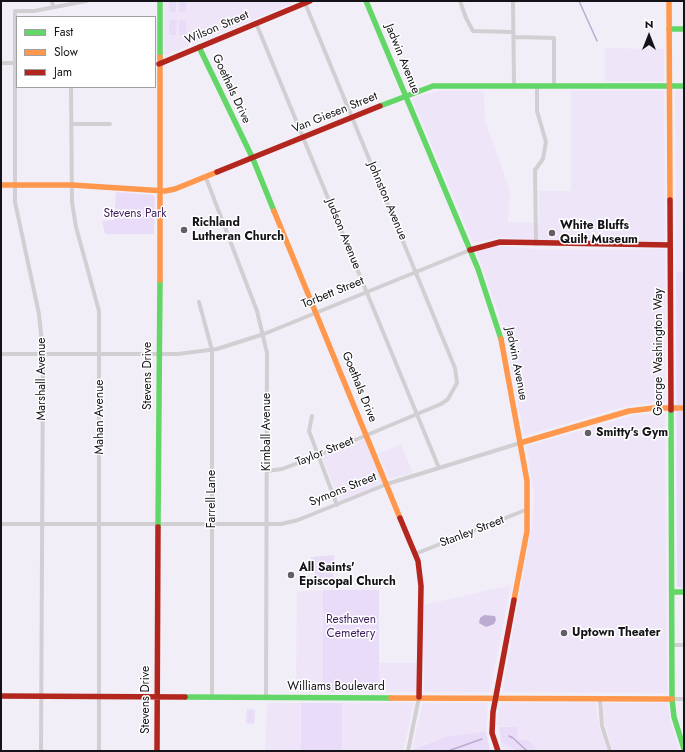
<!DOCTYPE html>
<style>
body{margin:0}
#map{position:relative;width:685px;height:752px;overflow:hidden;background:#f2eef7;font-family:Jost,sans-serif}
canvas{display:block}
.frame{position:absolute;inset:0;border:2px solid #151318;pointer-events:none}
.legend{position:absolute;left:16px;top:16px;width:140px;height:72px;box-sizing:border-box;background:#fff;border:1px solid #a1a1a3;margin:0;padding:5px 7px;list-style:none;font-size:12px;color:#151318}
.legend li{display:flex;align-items:center;gap:8px;height:20px}
.legend b{width:20px;border:1px solid #a1a1a3}
.north{position:absolute;left:629px;top:16px;width:40px;height:40px;-webkit-text-stroke:3px #fff;paint-order:stroke;rotate:0deg;font-size:11px;font-weight:700;line-height:16px;text-align:center;color:#151318}
.north::after{content:'';display:block;margin:auto;width:14px;height:18px;background:#151318;clip-path:polygon(50% 0,100% 100%,50% 72%,0 100%)}
</style>
<div id="map">
<canvas width="685" height="752"></canvas>
<div class="frame"></div>
<ul class="legend">
<li><b style="height:5px;background:#63d668"></b>Fast</li>
<li><b style="height:5px;background:#ff974d"></b>Slow</li>
<li><b style="height:5px;background:#b3261e"></b>Jam</li>
</ul>
<div class="north">N</div>
</div>
<script>
const context = document.querySelector('canvas').getContext('2d');
context.lineJoin = 'round';
function paint(path, color) {
  context.fillStyle = color;
  context.fill(path, 'evenodd');
}
function toPath(rows) {
  const path = new Path2D();
  for (const r of rows) {
    path.moveTo(r[0], r[1]);
    for (let i = 2; i < r.length; i += 2) path.lineTo(r[i], r[i + 1]);
  }
  return path;
}
function stroke(path, color, width, dash) {
  context.strokeStyle = color;
  context.lineWidth = width;
  context.lineCap = dash ? 'butt' : 'round';
  context.setLineDash(dash || []);
  context.stroke(path);
}
function label(font, color, halo, rows, align = 'center') {
  context.font = font + ' Jost,sans-serif';
  context.lineWidth = 3;
  context.setLineDash([]);
  context.textBaseline = 'middle';
  context.strokeStyle = halo;
  context.fillStyle = color;
  for (const [text, x, y, turn = 0] of rows) {
    context.save();
    context.translate(x, y);
    context.rotate((+turn || 0) * Math.PI / 180);
    context.textAlign = isNaN(turn) ? turn : align;
    if (halo) context.strokeText(text, 0, 0);
    context.fillText(text, 0, 0);
    context.restore();
  }
}
paint(toPath([
 [164,1,298,1,166,55,164,54],
 [605,48,664,49,664,81,605,81],
 [684,89,684,272,676,272,675,94,677,90],
 [440,91,484,91,485,121,510,190,508,222,539,223,539,191,571,191,571,91,664,91,665,242,543,242,503,237,473,243,412,99,425,94],
 [495,245,547,250,665,249,665,402,634,405,619,408,524,436,504,329,476,251],
 [665,413,667,693,502,692,533,519,534,494,526,446,635,415],
 [365,439,383,483,340,501,322,457],
 [401,444,413,473,389,479,378,454],
 [511,585,490,692,424,692,424,605],
 [323,590,323,692,296,692,297,592],
 [378,663,417,663,417,692,379,692],
 [267,703,301,703,301,751,265,751],
 [342,703,414,703,403,751,342,751],
 [423,703,488,703,486,731,445,737,412,749],
 [500,703,596,703,599,726,607,751,536,751,535,746,518,740,505,726,499,727,497,725],
 [603,703,668,703,671,723,680,751,613,751,605,725],
 [500,742,509,745,518,751,503,751]
]), '#eee6f8');
paint(toPath([
 [169,1,176,1,176,12,169,12],
 [179,1,186,1,186,12,179,12],
 [169,20,177,20,176,35,169,35],
 [179,20,186,20,186,35,179,35],
 [116,192,153,195,155,198,154,234,105,234,102,221,114,220],
 [676,272,684,272,683,589,677,586],
 [334,555,333,578,314,577,315,567,311,566,311,557],
 [323,590,379,590,379,692,323,692],
 [301,703,342,703,342,751,301,751],
 [247,709,255,710,254,724,246,723],
 [499,727,517,727,518,740,527,740,535,746,536,751,518,751,501,742],
 [486,731,490,751,413,751,414,749,445,737]
]), '#e9dcf9');
paint(toPath([
 [484,615,495,616,496,620,494,624,486,627,479,623,480,618]
]), '#bbabd2');
stroke(toPath([
 [579,1,597,41],
 [509,736,513,738,527,751],
 [448,751,482,739]
]), '#bbabd2', 1.5);
stroke(toPath([
 [52,1,53,7],
 [460,1,466,18,473,31,513,32],
 [513,1,514,85],
 [256,23,439,468],
 [514,37,554,38,554,86],
 [1,63,17,63],
 [71,87,72,202,76,227,99,311,99,751],
 [72,124,110,124],
 [206,178,257,311,267,353,266,698],
 [536,244,535,170,543,159,546,142,537,111,537,86],
 [199,302,212,350,212,697],
 [1,354,178,354,217,349,264,334,470,250],
 [312,416,309,431,337,505],
 [267,471,282,469,317,456,441,404,448,399,457,383,455,368,305,3],
 [1,524,281,524,298,520,387,484,520,443],
 [415,554,528,509],
 [672,645,684,645],
 [600,699,602,726,610,751],
 [672,699,684,699],
 [41,751,43,354,39,314,15,202,15,11,34,11,86,1],
 [408,751,419,697]
]), '#d1cfd2', 4);
stroke(toPath([
 [160,1,160,57],
 [366,1,478,269,501,339],
 [669,29,684,29],
 [199,47,253,159,274,211],
 [380,106,433,86,684,86],
 [671,410,672,699,674,717,684,749],
 [158,527,160,280],
 [672,592,684,592],
 [185,697,391,698]
]), '#63d668', 5.5);
stroke(toPath([
 [669,1,670,200],
 [1,185,72,185,165,191,175,189,217,172],
 [274,211,400,518],
 [160,280,160,57],
 [501,339,527,481,527,531,514,600],
 [520,443,629,411,654,408,684,408],
 [391,698,672,699]
]), '#ff974d', 5.5);
stroke(toPath([
 [159,64,310,1],
 [217,172,380,106],
 [670,200,671,410],
 [470,250,500,242,670,245],
 [400,518,418,561,421,586,419,697],
 [1,696,185,697],
 [157,751,158,527],
 [498,751,492,733,493,712,514,600]
]), '#b3261e', 5.5);
for (const [x, y, r, color] of [
 [184,230,4,"#626066"],
 [552,233,4,"#626066"],
 [588,433,4,"#626066"],
 [291,575,4,"#626066"],
 [564,633,4,"#626066"]
]) {
  const dot = new Path2D();
  dot.arc(x, y, r, 0, 2 * Math.PI);
  context.fillStyle = color;
  context.fill(dot);
  stroke(dot, '#fff', 1.5);
}
label('12px', '#151318', '#fff', [
 ["Wilson Street",217,28,-23],
 ["Jadwin Avenue",402,59,68],
 ["Goethals Drive",231,89,65],
 ["Van Giesen Street",335,113,-22],
 ["Johnston Avenue",387,201,67],
 ["Judson Avenue",343,234,68],
 ["Torbett Street",333,293,-22],
 ["George Washington Way",659,352,-90],
 ["Jadwin Avenue",516,364,79],
 ["Stevens Drive",148,376,-90],
 ["Marshall Avenue",42,379,-90],
 ["Goethals Drive",359,387,68],
 ["Mahan Avenue",100,417,-90],
 ["Kimball Avenue",267,432,-90],
 ["Taylor Street",325,452,-22],
 ["Symons Street",343,490,-22],
 ["Farrell Lane",212,499,-90],
 ["Stanley Street",472,532,-21],
 ["Williams Boulevard",336,687],
 ["Stevens Drive",146,700,-90]
]);
label('12px', '#3e1e5d', '#fff', [
 ["Stevens Park",135,214],
 ["Resthaven",351,620],
 ["Cemetery",351,634]
]);
label('bold 12px', '#151318', '#fff', [
 ["Richland",192,223],
 ["Lutheran Church",192,237],
 ["White Bluffs",560,226],
 ["Quilt Museum",560,240],
 ["Smitty's Gym",596,433],
 ["All Saints'",299,568],
 ["Episcopal Church",299,582],
 ["Uptown Theater",572,633]
], 'left');
</script>
